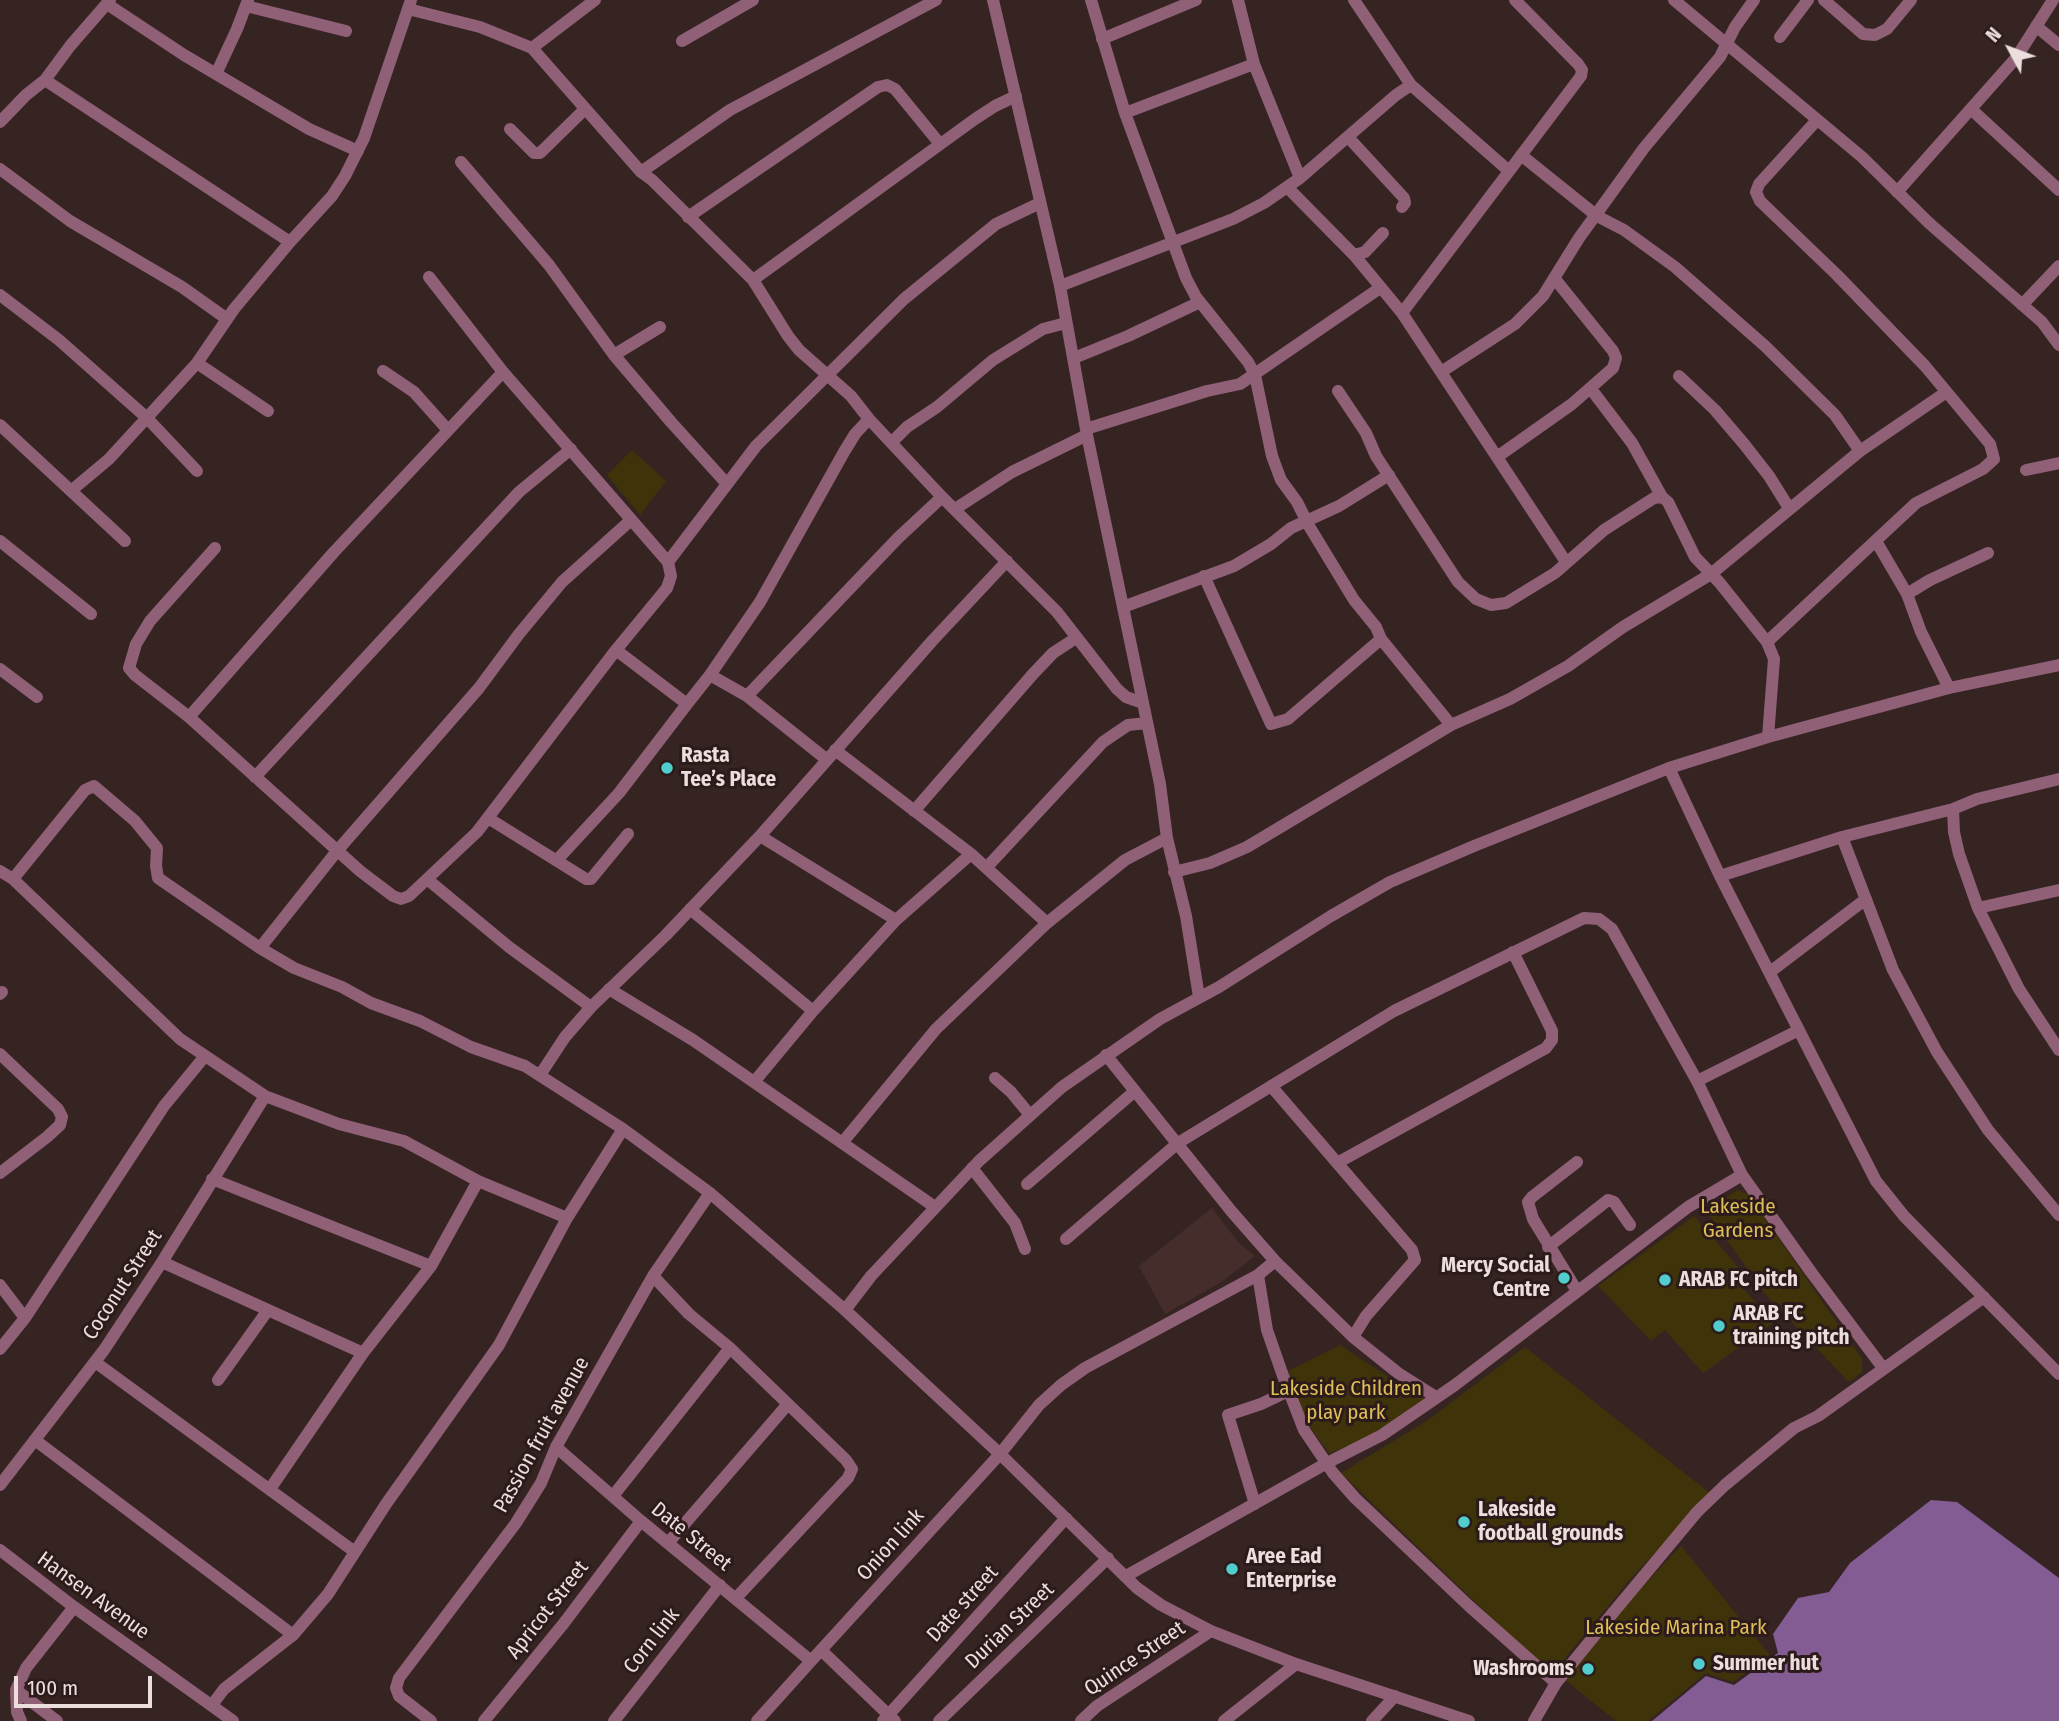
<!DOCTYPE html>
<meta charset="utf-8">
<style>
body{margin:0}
#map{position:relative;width:2059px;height:1721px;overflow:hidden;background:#362423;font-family:"Fira Sans Condensed",sans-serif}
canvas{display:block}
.north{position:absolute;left:1975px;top:14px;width:70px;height:70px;-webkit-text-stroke:5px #2c1b1a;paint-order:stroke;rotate:311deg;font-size:19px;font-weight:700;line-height:28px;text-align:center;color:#ebdedd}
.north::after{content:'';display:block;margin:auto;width:24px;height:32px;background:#ebdedd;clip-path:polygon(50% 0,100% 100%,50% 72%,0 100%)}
.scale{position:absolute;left:14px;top:1676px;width:138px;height:32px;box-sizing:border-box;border:4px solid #ebdedd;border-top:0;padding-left:9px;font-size:21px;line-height:24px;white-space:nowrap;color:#ebdedd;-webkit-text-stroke:5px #2c1b1a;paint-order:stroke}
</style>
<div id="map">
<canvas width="2059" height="1721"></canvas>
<div class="north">N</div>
<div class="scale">100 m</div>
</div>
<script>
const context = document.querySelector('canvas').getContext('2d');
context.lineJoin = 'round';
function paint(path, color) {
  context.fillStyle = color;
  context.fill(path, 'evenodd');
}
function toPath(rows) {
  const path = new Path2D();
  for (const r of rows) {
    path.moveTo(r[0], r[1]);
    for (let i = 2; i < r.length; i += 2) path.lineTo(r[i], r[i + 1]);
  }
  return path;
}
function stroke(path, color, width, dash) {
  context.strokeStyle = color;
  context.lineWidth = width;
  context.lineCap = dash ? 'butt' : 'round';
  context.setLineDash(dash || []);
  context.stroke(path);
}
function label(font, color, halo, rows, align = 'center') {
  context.font = font + ' "Fira Sans Condensed",sans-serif';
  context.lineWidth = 6;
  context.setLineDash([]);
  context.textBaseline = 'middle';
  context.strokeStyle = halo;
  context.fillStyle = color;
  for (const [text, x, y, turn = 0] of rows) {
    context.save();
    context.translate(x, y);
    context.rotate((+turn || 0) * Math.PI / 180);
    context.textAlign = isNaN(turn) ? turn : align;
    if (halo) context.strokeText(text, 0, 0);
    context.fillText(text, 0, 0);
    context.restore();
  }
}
paint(toPath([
 [1212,1208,1239,1243,1255,1256,1220,1283,1165,1314,1139,1266]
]), '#442d2b');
paint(toPath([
 [632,450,666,481,640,515,607,475],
 [1737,1190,1748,1194,1862,1359,1862,1372,1849,1382,1765,1294,1707,1212],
 [1694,1216,1738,1267,1731,1274,1773,1323,1703,1373,1665,1330,1651,1341,1598,1286],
 [1340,1345,1420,1398,1436,1397,1382,1435,1329,1453,1306,1422,1288,1371],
 [1525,1347,1711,1494,1632,1577,1551,1675,1341,1473,1428,1420],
 [1681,1546,1770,1655,1733,1682,1706,1673,1648,1721,1616,1721,1565,1680,1625,1605]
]), '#3f330a');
paint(toPath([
 [1931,1500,1957,1502,2059,1578,2059,1721,1652,1721,1706,1676,1734,1685,1778,1653,1773,1634,1798,1598,1829,1592,1850,1563]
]), '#825c93');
stroke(toPath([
 [993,0,1060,286,1087,435,1160,784,1167,838,1186,916,1199,997],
 [1091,0,1125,113,1186,278,1196,297,1248,362,1255,375,1272,456,1281,480,1297,502,1309,526,1354,600,1376,627,1381,639,1451,725],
 [1238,0,1254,64,1300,178],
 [1354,0,1411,85,1509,171],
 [1674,0,1862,157,1929,223,2042,322,2059,345],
 [1824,0,1863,34,1875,35,1887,29,1911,0],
 [107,4,184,55,309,129,358,151],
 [246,6,346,31],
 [408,9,480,27,532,48,641,172,652,180,753,280,788,336,799,350,851,396,869,419,942,497,1057,612,1117,689,1126,697,1143,703],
 [2036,26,2059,45],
 [1780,37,1808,0],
 [1102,39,1196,0],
 [682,41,753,0],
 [532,48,595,0],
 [216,74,237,29,248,0],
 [45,80,290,242],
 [1972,110,2059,190],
 [1125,113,1254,64],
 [0,122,26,95,45,80,70,46,110,0],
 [510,129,534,153,540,153,584,110],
 [1348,137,1404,198,1405,203,1402,207],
 [1521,155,1597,216,1624,230,1675,267,1765,346,1835,415,1860,451],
 [461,162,549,265,614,355,671,422,727,484],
 [0,169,70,221,182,287,227,319],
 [641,172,730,110,936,0],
 [1287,187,1354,255,1402,313,1566,562],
 [1897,192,2016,58,2053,0],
 [688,217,878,87,887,85,895,89,940,144],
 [1354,255,1365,252,1383,233],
 [429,277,503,372,668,562],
 [753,280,975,119,995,106,1016,96],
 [1060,286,1233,219,1264,203,1300,178,1396,95,1411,85],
 [0,295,59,340,147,418,197,471],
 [2022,305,2059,266],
 [1402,313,1581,76,1582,70,1578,64,1515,0],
 [614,355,660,327],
 [1074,358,1128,336,1200,302],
 [197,363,268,411],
 [383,371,414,392,447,429],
 [1441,372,1515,324,1543,296,1579,238,1644,148,1720,57,1735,27,1754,0],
 [1679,376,1715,410,1744,444,1769,476,1789,508],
 [1591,389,1632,443,1662,497,1668,502,1695,557,1719,582,1767,642,1774,659,1768,737],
 [1338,391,1366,433,1376,456,1458,582,1476,599,1491,605,1506,603,1555,573,1604,530,1654,498,1662,497],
 [0,425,125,541],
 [1086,429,1207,391,1240,384,1380,288],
 [892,442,907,427,937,407,993,360,1043,329,1066,323],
 [1497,457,1572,404,1613,368,1616,358,1613,351,1555,279],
 [2026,470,2059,463],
 [72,490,109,459,197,363,234,309,290,242,332,196,345,176,364,138,411,0],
 [955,509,1012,472,1087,435],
 [0,541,91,614],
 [1876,541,1907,594,1921,632,1949,688],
 [215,548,150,621,136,644,129,668,135,675,189,717,360,871,393,896,401,899,409,896,477,832,616,650,667,588,671,576,668,562,756,446,904,299,996,224,1040,203],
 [1204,576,1271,724,1288,719,1381,639],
 [1907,594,1930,580,1988,553],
 [1123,607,1234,566,1271,544,1291,528,1339,506,1389,475],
 [1767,642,1916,503,1983,469,1994,459,1990,444,1925,366,1837,275,1760,201,1756,192,1759,184,1817,120],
 [616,650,687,704,710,675,760,602,844,452,855,434,869,419],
 [0,669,37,697],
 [710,675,747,696,826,759],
 [747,696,898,538,942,497],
 [189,717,334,552,503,372],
 [835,750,971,854,1047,923],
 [1669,768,1720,876,1876,1181,1904,1216,2059,1374],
 [255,777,519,492,571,449],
 [1953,809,1954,832,1959,854,1978,908,2019,989,2059,1050],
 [914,811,1033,674,1053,653,1076,638],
 [488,818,586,879,591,879,628,834],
 [760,836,896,920],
 [1842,837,1893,970,1937,1052,1988,1130,2059,1215],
 [557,860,619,793,687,704],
 [987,867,1103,742,1128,725,1147,723],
 [0,871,13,879,180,1039,265,1096,339,1124,404,1141,478,1181,567,1218],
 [1174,872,1210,863,1247,847,1451,725,1510,699,1568,666,1623,627,1711,574,1860,451,1945,393],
 [1720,876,1842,837,1953,809,1977,799,2059,779],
 [13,879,85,790,94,786,135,821,157,848,156,866,158,878,260,948,294,968,342,987,371,1003,420,1021,471,1047,525,1066,623,1129,710,1193,845,1310,1000,1454,1137,1588,1161,1605,1211,1631,1296,1664,1469,1721],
 [427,879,509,947,591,1007],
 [1978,908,2059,890],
 [690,909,813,1011],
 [260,948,337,851,479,688,519,634,562,582,631,520],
 [1770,972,1866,899],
 [609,989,693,1040,935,1207],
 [0,994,2,992],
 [0,1054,58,1109,62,1117,60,1125,47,1137,0,1173],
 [1106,1055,1232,1212,1275,1261,1353,1337,1398,1373,1436,1397],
 [540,1075,565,1037,591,1007,665,936,760,836,933,640,1007,561],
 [995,1078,1011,1092,1030,1115],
 [1697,1081,1799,1030],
 [754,1082,813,1011,896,920,971,854],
 [1271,1086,1412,1250,1415,1260,1366,1316,1353,1337],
 [842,1143,936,1029,1047,923,1125,860,1167,838],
 [1337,1163,1546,1048,1552,1040,1552,1031,1513,952],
 [972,1168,1015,1223,1025,1249],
 [212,1179,431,1266],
 [1027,1184,1135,1091],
 [1066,1239,1178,1143,1394,1011,1584,918,1599,919,1612,929,1697,1081,1742,1175,1811,1272,1883,1368],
 [1548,1247,1608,1200,1614,1202,1630,1225],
 [162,1262,363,1353],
 [1258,1275,1267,1330,1282,1373,1304,1430,1333,1473,1355,1498,1469,1606,1556,1683],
 [653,1276,689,1314,730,1348,846,1460,852,1469,848,1478,736,1598],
 [0,1285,25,1318],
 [1577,1291,1533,1219,1528,1202,1532,1197,1577,1162],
 [845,1310,871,1276,979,1161,1062,1087,1160,1019,1219,987,1331,916,1390,882,1474,846,1669,768,1768,737,1949,688,2059,665],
 [0,1349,25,1318,164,1106,205,1056],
 [95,1362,355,1552],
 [218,1380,268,1310],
 [35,1440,293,1635],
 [556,1447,641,1521,811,1661,1000,1454,1039,1405,1061,1385,1085,1368,1258,1275,1275,1261],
 [0,1485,104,1350,162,1262,265,1096],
 [270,1489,363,1353,431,1266,478,1181],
 [613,1496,730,1348],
 [1255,1504,1228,1415,1261,1404,1288,1391],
 [668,1543,788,1404],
 [0,1550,74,1607,233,1721],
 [1126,1576,1327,1463,1382,1435,1455,1385,1688,1207,1742,1175],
 [821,1650,895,1721],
 [16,1690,57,1721],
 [212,1705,224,1689,293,1635,328,1594,386,1504,499,1345,567,1218,623,1129],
 [21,1721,17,1712,16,1690,26,1668,74,1607],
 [431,1721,399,1696,396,1688,399,1678,516,1523,541,1483,556,1447,653,1276,710,1193],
 [484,1721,564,1623,641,1521],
 [614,1721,720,1585],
 [757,1721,811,1661],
 [883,1721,1066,1518],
 [939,1721,1108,1558],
 [1081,1721,1097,1706,1211,1631],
 [1224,1721,1296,1664],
 [1372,1721,1395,1696],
 [1534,1721,1556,1683,1612,1614,1697,1512,1725,1485,1794,1428,1818,1416,1984,1297]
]), '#906077', 12);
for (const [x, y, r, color] of [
 [667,768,7,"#52cdcd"],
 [1564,1278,7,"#52cdcd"],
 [1665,1280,7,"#52cdcd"],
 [1719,1326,7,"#52cdcd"],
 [1464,1522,7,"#52cdcd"],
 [1232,1569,7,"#52cdcd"],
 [1699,1664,7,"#52cdcd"],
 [1588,1669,7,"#52cdcd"]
]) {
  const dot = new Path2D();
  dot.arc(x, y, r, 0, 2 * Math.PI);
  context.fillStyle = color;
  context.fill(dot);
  stroke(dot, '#2c1b1a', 2.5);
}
label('bold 21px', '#ebdedd', '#2c1b1a', [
 ["Rasta",681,756],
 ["Tee’s Place",681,780],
 ["Mercy Social",1550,1266,"right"],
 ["Centre",1550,1290,"right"],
 ["ARAB FC pitch",1679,1280],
 ["ARAB FC",1733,1314],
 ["training pitch",1733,1338],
 ["Lakeside",1478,1510],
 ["football grounds",1478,1534],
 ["Aree Ead",1246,1557],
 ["Enterprise",1246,1581],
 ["Summer hut",1713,1664],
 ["Washrooms",1574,1669,"right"]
], 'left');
label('21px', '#ddbe58', '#2c1b1a', [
 ["Lakeside",1738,1207],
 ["Gardens",1738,1231],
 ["Lakeside Children",1346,1389],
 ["play park",1346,1413],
 ["Lakeside Marina Park",1676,1628]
]);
label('21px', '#ebdedd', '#2c1b1a', [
 ["Coconut Street",123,1285,-57],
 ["Passion fruit avenue",542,1435,-61],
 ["Date Street",691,1537,39],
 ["Onion link",891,1545,-48],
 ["Hansen Avenue",93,1596,36],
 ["Date street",963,1604,-48],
 ["Apricot Street",548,1610,-52],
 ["Durian Street",1010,1626,-44],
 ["Corn link",652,1641,-52],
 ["Quince Street",1135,1659,-34]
]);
</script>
